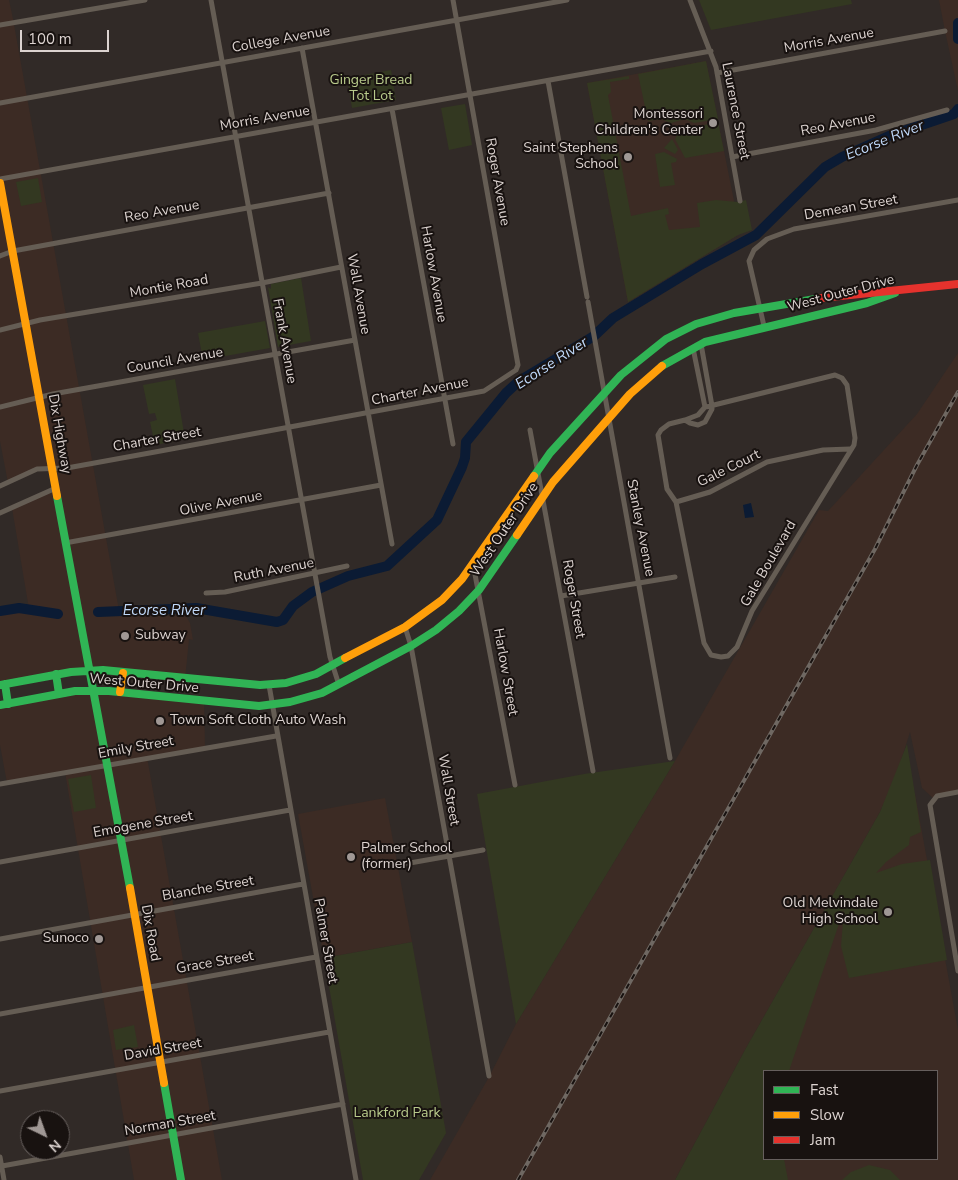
<!DOCTYPE html>
<style>
body{margin:0}
#map{position:relative;width:958px;height:1180px;overflow:hidden;background:#312a27;font-family:"Nunito Sans",sans-serif}
canvas{display:block}
.legend{position:absolute;left:763px;top:1070px;width:175px;height:90px;box-sizing:border-box;background:#181210;border:1px solid #665f5d;margin:0;padding:6px 9px;list-style:none;font-size:15px;color:#dcd3d0}
.legend li{display:flex;align-items:center;gap:10px;height:25px}
.legend b{width:25px;border:1px solid #665f5d}
.north{position:absolute;left:20px;top:1110px;width:50px;height:50px;box-sizing:border-box;background:#181210;border:1px solid #665f5d;border-radius:50%;rotate:138deg;font-size:14px;font-weight:700;line-height:20px;text-align:center;color:#dcd3d0}
.north::after{content:'';display:block;margin:auto;width:18px;height:22px;background:#a09895;clip-path:polygon(50% 0,100% 100%,50% 72%,0 100%)}
.scale{position:absolute;left:20px;top:30px;width:89px;height:22px;box-sizing:border-box;border:2px solid #dcd3d0;border-top:0;padding-left:6px;font-size:15px;line-height:18px;white-space:nowrap;color:#dcd3d0;-webkit-text-stroke:4px #181210;paint-order:stroke}
</style>
<div id="map">
<canvas width="958" height="1180"></canvas>
<ul class="legend">
<li><b style="height:6px;background:#30b455"></b>Fast</li>
<li><b style="height:6px;background:#ff9f0a"></b>Slow</li>
<li><b style="height:6px;background:#e5322d"></b>Jam</li>
</ul>
<div class="north">N</div>
<div class="scale">100 m</div>
</div>
<script>
const context = document.querySelector('canvas').getContext('2d');
context.lineJoin = 'round';
function paint(path, color) {
  context.fillStyle = color;
  context.fill(path, 'evenodd');
}
function toPath(rows) {
  const path = new Path2D();
  for (const r of rows) {
    path.moveTo(r[0], r[1]);
    for (let i = 2; i < r.length; i += 2) path.lineTo(r[i], r[i + 1]);
  }
  return path;
}
function stroke(path, color, width, dash) {
  context.strokeStyle = color;
  context.lineWidth = width;
  context.lineCap = dash ? 'butt' : 'round';
  context.setLineDash(dash || []);
  context.stroke(path);
}
function label(font, color, halo, rows, align = 'center') {
  context.font = font + ' "Nunito Sans",sans-serif';
  context.lineWidth = 4;
  context.setLineDash([]);
  context.textBaseline = 'middle';
  context.strokeStyle = halo;
  context.fillStyle = color;
  for (const [text, x, y, turn = 0] of rows) {
    context.save();
    context.translate(x, y);
    context.rotate((+turn || 0) * Math.PI / 180);
    context.textAlign = isNaN(turn) ? turn : align;
    if (halo) context.strokeText(text, 0, 0);
    context.fillText(text, 0, 0);
    context.restore();
  }
}
paint(toPath([
 [0,0,9,0,13,19,120,616,186,616,190,623,193,640,189,639,185,679,103,670,0,685,0,611,29,609,12,508,56,488,52,470,37,469,8,483,0,441],
 [939,0,958,0,958,91,945,31],
 [706,61,734,201,738,235,628,302,587,83],
 [958,353,958,792,933,798,922,788,910,732,895,780,880,812,746,1048,675,1180,430,1180,489,1077,516,1024,675,761,819,510,828,511,917,414],
 [75,691,204,701,205,748,147,757,222,1180,134,1180,65,772,7,783,0,745,0,705],
 [915,794,958,1030,958,1180,775,1180,784,1159,937,1159,937,1071,766,1071,759,1036],
 [385,798,412,942,324,958,298,814]
]), '#3c2b24');
paint(toPath([
 [699,0,851,0,852,4,711,30],
 [706,61,718,119,694,123,685,119,671,123,661,119,648,121,638,74],
 [391,70,396,100,352,108,347,78],
 [629,76,629,79,610,82,611,92,608,95,631,216,668,208,669,214,665,215,669,230,700,227,697,203,716,200,738,202,746,200,752,230,738,235,628,302,587,83],
 [465,104,472,145,449,150,441,108],
 [718,122,724,151,685,158,675,139,679,132,688,134,695,127],
 [672,139,678,150,675,154,664,148],
 [664,152,677,159,676,162,671,163,675,185,660,187,655,154],
 [38,178,42,202,21,206,16,182],
 [301,278,311,341,278,347,268,287,271,289,271,284],
 [265,321,270,348,203,360,198,333],
 [175,379,185,439,155,445,150,422,157,420,155,413,149,414,143,385],
 [907,744,921,832,910,837,909,845,886,862,876,873,902,864,930,860,947,960,849,978,841,946,844,909,789,1071,764,1071,764,1159,784,1159,788,1180,675,1180,746,1048,880,812],
 [675,761,516,1024,477,794,584,774],
 [91,775,96,808,74,812,68,779],
 [412,942,446,1133,419,1180,363,1180,324,958],
 [134,1025,138,1047,116,1050,113,1030],
 [869,1165,890,1170,900,1180,842,1180,851,1172]
]), '#333821');
paint(toPath([
 [751,503,754,517,745,518,743,505]
]), '#0b1b34');
stroke(toPath([
 [958,23,958,39],
 [0,611,19,608,58,614],
 [98,612,196,608,277,622,283,620,293,606,312,592,348,576,387,566,437,520,462,467,465,458,466,442,506,393,519,381,594,336,613,318,702,264,756,235,825,167,842,157,889,136,954,114,958,109]
]), '#0b1b34', 10);
stroke(toPath([
 [211,0,330,657,339,685],
 [690,0,716,67,740,201],
 [0,25,145,0],
 [302,48,392,544],
 [717,73,945,31],
 [548,81,587,297],
 [0,103,567,0],
 [392,109,453,444],
 [732,157,876,130,947,110],
 [0,179,711,51],
 [0,256,13,251,329,193],
 [588,302,670,758],
 [764,326,749,261,754,250,767,239,794,229,958,200],
 [0,330,40,320,262,283,341,267],
 [693,348,705,407],
 [0,407,53,394,355,340],
 [685,420,669,424,661,430,658,435,667,489,676,502,704,643,711,655,721,657,728,656,737,647,752,611,854,445,855,438,847,385,842,378,835,375,714,405,712,406,705,407,698,415,685,420,690,423,698,425,705,422,712,409,712,406,701,344],
 [530,430,593,771],
 [0,486,37,469,67,468,155,452,484,391,516,370,518,365,453,0],
 [676,502,710,492,767,462,823,450,850,449],
 [0,513,56,488],
 [65,543,381,485],
 [473,564,515,785],
 [206,593,225,592,347,566],
 [561,596,675,577],
 [405,627,411,646,489,1076],
 [269,685,356,1180],
 [0,784,276,736],
 [958,792,937,796,930,805,958,971],
 [0,862,290,810],
 [393,866,483,850],
 [0,939,303,884],
 [0,1014,316,957],
 [0,1091,329,1032],
 [0,1157,4,1180],
 [2,1166,343,1104]
]), '#655d54', 5);
stroke(toPath([
 [662,366,705,342,867,303,895,293],
 [534,476,550,453,621,375,666,339,696,324,734,313,821,298],
 [57,496,130,888],
 [56,674,59,694],
 [5,684,8,704],
 [0,685,71,672,103,670,260,685,286,683,316,674,345,658],
 [0,705,75,691,109,691,259,706,290,702,322,693,411,646,436,630,459,611,479,590,517,535],
 [164,1083,181,1180]
]), '#30b455', 8);
stroke(toPath([
 [0,183,57,496],
 [517,535,553,482,630,394,662,366],
 [345,658,405,627,442,600,462,579,534,476],
 [120,692,123,673],
 [130,888,164,1083]
]), '#ff9f0a', 8);
stroke(toPath([
 [821,298,958,284]
]), '#e5322d', 8);
const rail = toPath([
 [518,1180,875,549,917,465,958,392]
]);
stroke(rail, '#6f6862', 4);
stroke(rail, '#181210', 2, [5.5]);
for (const [x, y, r, color] of [
 [713,123,5,"#a09895"],
 [628,157,5,"#a09895"],
 [125,636,5,"#a09895"],
 [160,721,5,"#a09895"],
 [351,857,5,"#a09895"],
 [888,912,5,"#a09895"],
 [99,939,5,"#a09895"]
]) {
  const dot = new Path2D();
  dot.arc(x, y, r, 0, 2 * Math.PI);
  context.fillStyle = color;
  context.fill(dot);
  stroke(dot, '#181210', 2);
}
label('14px', '#dcd3d0', '#181210', [
 ["College Avenue",281,40,-10],
 ["Morris Avenue",829,41,-10],
 ["Laurence Street",735,111,79],
 ["Morris Avenue",265,119,-10],
 ["Reo Avenue",838,125,-11],
 ["Roger Avenue",497,182,80],
 ["Demean Street",851,208,-10],
 ["Reo Avenue",162,212,-10],
 ["Harlow Avenue",433,274,80],
 ["Montie Road",169,287,-10],
 ["Wall Avenue",358,294,80],
 ["West Outer Drive",841,294,-15],
 ["Frank Avenue",284,341,80],
 ["Council Avenue",175,361,-10],
 ["Charter Avenue",420,392,-11],
 ["Dix Highway",59,434,80],
 ["Charter Street",157,440,-10],
 ["Gale Court",729,469,-26],
 ["Olive Avenue",221,504,-11],
 ["Stanley Avenue",640,528,79],
 ["West Outer Drive",505,530,-56],
 ["Gale Boulevard",769,564,-60],
 ["Ruth Avenue",274,571,-11],
 ["Roger Street",573,599,80],
 ["Harlow Street",505,672,80],
 ["West Outer Drive",144,684,5],
 ["Emily Street",136,748,-10],
 ["Wall Street",448,790,80],
 ["Emogene Street",143,825,-10],
 ["Blanche Street",208,889,-10],
 ["Dix Road",150,933,80],
 ["Palmer Street",325,941,80],
 ["Grace Street",215,963,-10],
 ["David Street",163,1050,-10],
 ["Norman Street",170,1124,-10]
]);
label('14px', '#b8ca8b', '#181210', [
 ["Ginger Bread",371,81],
 ["Tot Lot",371,97],
 ["Lankford Park",397,1114]
]);
label('14px', '#dcd3d0', '#181210', [
 ["Montessori",703,115],
 ["Children's Center",703,131],
 ["Saint Stephens",618,149],
 ["School",618,165],
 ["Subway",135,636,"left"],
 ["Town Soft Cloth Auto Wash",170,721,"left"],
 ["Palmer School",361,849,"left"],
 ["(former)",361,865,"left"],
 ["Old Melvindale",878,904],
 ["High School",878,920],
 ["Sunoco",89,939]
], 'right');
label('italic 15px', '#bfd8f8', '#181210', [
 ["Ecorse River",885,141,-22],
 ["Ecorse River",552,364,-33],
 ["Ecorse River",164,611]
]);
</script>
